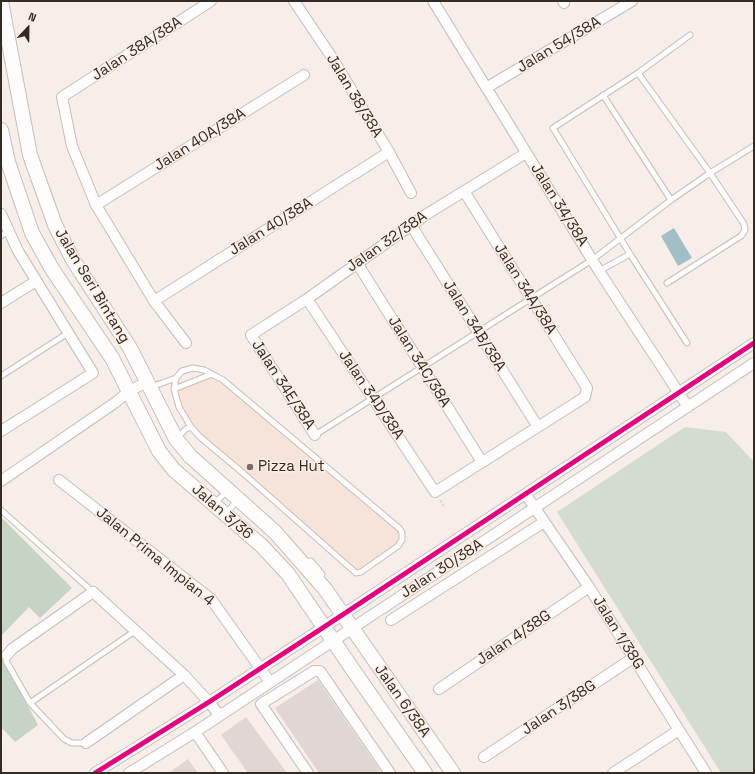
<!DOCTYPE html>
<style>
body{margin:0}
#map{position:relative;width:755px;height:774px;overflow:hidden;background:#f7eeea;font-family:"Space Grotesk",sans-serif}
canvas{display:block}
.frame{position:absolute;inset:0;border:2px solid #342b25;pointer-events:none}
.north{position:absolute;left:8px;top:8px;width:40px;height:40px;-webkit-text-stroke:3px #fcede5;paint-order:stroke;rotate:22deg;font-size:11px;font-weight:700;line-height:16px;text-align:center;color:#342b25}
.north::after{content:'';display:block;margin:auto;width:14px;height:18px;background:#342b25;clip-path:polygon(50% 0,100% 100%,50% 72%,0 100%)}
</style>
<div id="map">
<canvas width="755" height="774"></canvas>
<div class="frame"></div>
<div class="north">N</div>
</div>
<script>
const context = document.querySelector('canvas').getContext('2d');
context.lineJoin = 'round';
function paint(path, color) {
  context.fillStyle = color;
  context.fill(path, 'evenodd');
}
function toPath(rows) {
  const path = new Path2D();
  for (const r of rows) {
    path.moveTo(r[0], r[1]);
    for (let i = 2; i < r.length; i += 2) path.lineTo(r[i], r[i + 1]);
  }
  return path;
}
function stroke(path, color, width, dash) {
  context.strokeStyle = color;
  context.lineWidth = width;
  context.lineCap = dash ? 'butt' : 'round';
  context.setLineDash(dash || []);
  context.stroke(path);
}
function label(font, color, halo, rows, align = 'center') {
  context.font = font + ' "Space Grotesk",sans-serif';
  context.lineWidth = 3;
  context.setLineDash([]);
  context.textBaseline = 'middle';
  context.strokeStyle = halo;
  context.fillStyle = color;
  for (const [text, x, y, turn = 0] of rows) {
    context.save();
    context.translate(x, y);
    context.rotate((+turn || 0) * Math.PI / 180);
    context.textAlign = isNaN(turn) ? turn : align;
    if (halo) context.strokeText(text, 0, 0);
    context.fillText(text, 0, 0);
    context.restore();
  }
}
paint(toPath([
 [206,373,221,382,399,532,399,539,395,544,361,569,357,570,202,435,194,427,182,406,177,384]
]), '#f6e4da');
paint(toPath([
 [685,427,726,432,754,462,754,773,721,773,557,512]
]), '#d4dbd1');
paint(toPath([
 [1,517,72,588,40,618,29,607,1,636],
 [1,655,38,725,15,742,1,727]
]), '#c5d4c4');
paint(toPath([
 [674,228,692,258,678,266,661,236]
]), '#a2bfc8');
paint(toPath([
 [318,680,382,773,319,773,275,708],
 [246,717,287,773,248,773,221,735],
 [188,759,198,773,169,773]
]), '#e0d6d4');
const lane = toPath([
 [638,73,710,173,754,146],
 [603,95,671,200],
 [1,236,9,231],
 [630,254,687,343],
 [599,271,630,254,553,128,638,73,690,35],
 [193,368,204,370,223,380,400,529,402,533,402,540,398,546,361,572,356,573,243,473,200,437,191,427,179,407,174,389,176,378,182,371,193,368],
 [1,376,68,333],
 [151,387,176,378],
 [174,389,212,374],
 [315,435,592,260,671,200,710,173,744,224,745,230,741,236,667,283],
 [177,438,186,429,191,427],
 [214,504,227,491],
 [1,510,93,592],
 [226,513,238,500],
 [303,562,311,561,322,574,320,579],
 [7,655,6,661,30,703,64,739,72,743,86,743],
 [30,703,135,631]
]);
const street = toPath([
 [294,1,331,56,389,152,411,193],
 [433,1,599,271,688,407],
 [563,1,564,3],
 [486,88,632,1],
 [96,205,304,75],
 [1,214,18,251,93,373,1,431],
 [411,225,538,427],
 [357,263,482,462],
 [307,299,435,492,585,397,587,388,464,191],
 [154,301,389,152],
 [1,303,36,281],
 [186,343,154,301,96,205,72,146,62,97,211,1],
 [315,435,251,335,307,299,427,214,526,153],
 [59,480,211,599,270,682],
 [1,481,116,402,129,391,147,382],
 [526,495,589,587,706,773],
 [391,620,544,522],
 [7,655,12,649,93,592,184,675,209,702,219,715],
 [439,689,589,587],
 [195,732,223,773],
 [86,743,184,675],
 [484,757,633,658],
 [95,773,209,702,324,627,754,343],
 [129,773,195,732,754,363],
 [308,773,261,704,314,671,320,671,390,773],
 [613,773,679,730]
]);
const secondary = toPath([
 [1,1,30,155,55,225,73,260,130,348,176,439,190,456,275,532,325,589,453,773],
 [1,130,8,162,32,233,52,269,112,358,159,451,174,470,262,546,288,574,353,670,425,773]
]);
stroke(lane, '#c6beb9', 7);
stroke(street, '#c6beb9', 12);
stroke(secondary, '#c6beb9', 16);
stroke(toPath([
 [440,500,444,506]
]), '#d8d5d4', 2, [3, 2]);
stroke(lane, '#fefcfc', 5);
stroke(street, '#fefcfc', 10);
stroke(secondary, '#fefcfc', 14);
stroke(toPath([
 [95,773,209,702,324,627,754,343]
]), '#e5007d', 5);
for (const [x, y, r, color] of [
 [250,467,4,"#786f6a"]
]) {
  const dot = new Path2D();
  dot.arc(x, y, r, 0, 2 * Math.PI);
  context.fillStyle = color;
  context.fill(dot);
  stroke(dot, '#fcede5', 1.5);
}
label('15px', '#342b25', '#fcede5', [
 ["Jalan 54/38A",559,45,-31],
 ["Jalan 38A/38A",137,49,-33],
 ["Jalan 38/38A",354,96,59],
 ["Jalan 40A/38A",200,140,-32],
 ["Jalan 34/38A",559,205,58],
 ["Jalan 40/38A",271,227,-32],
 ["Jalan 32/38A",387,242,-35],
 ["Jalan Seri Bintang",92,286,59],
 ["Jalan 34A/38A",525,289,58],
 ["Jalan 34B/38A",474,326,58],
 ["Jalan 34C/38A",419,362,58],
 ["Jalan 34E/38A",283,385,57],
 ["Jalan 34D/38A",371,395,56],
 ["Jalan 3/36",222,512,41],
 ["Jalan Prima Impian 4",155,557,39],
 ["Jalan 30/38A",442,569,-33],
 ["Jalan 1/38G",618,633,58],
 ["Jalan 4/38G",514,638,-34],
 ["Jalan 6/38A",402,701,55],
 ["Jalan 3/38G",559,708,-34]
]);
label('15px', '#342b25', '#fcede5', [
 ["Pizza Hut",258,467]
], 'left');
</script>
